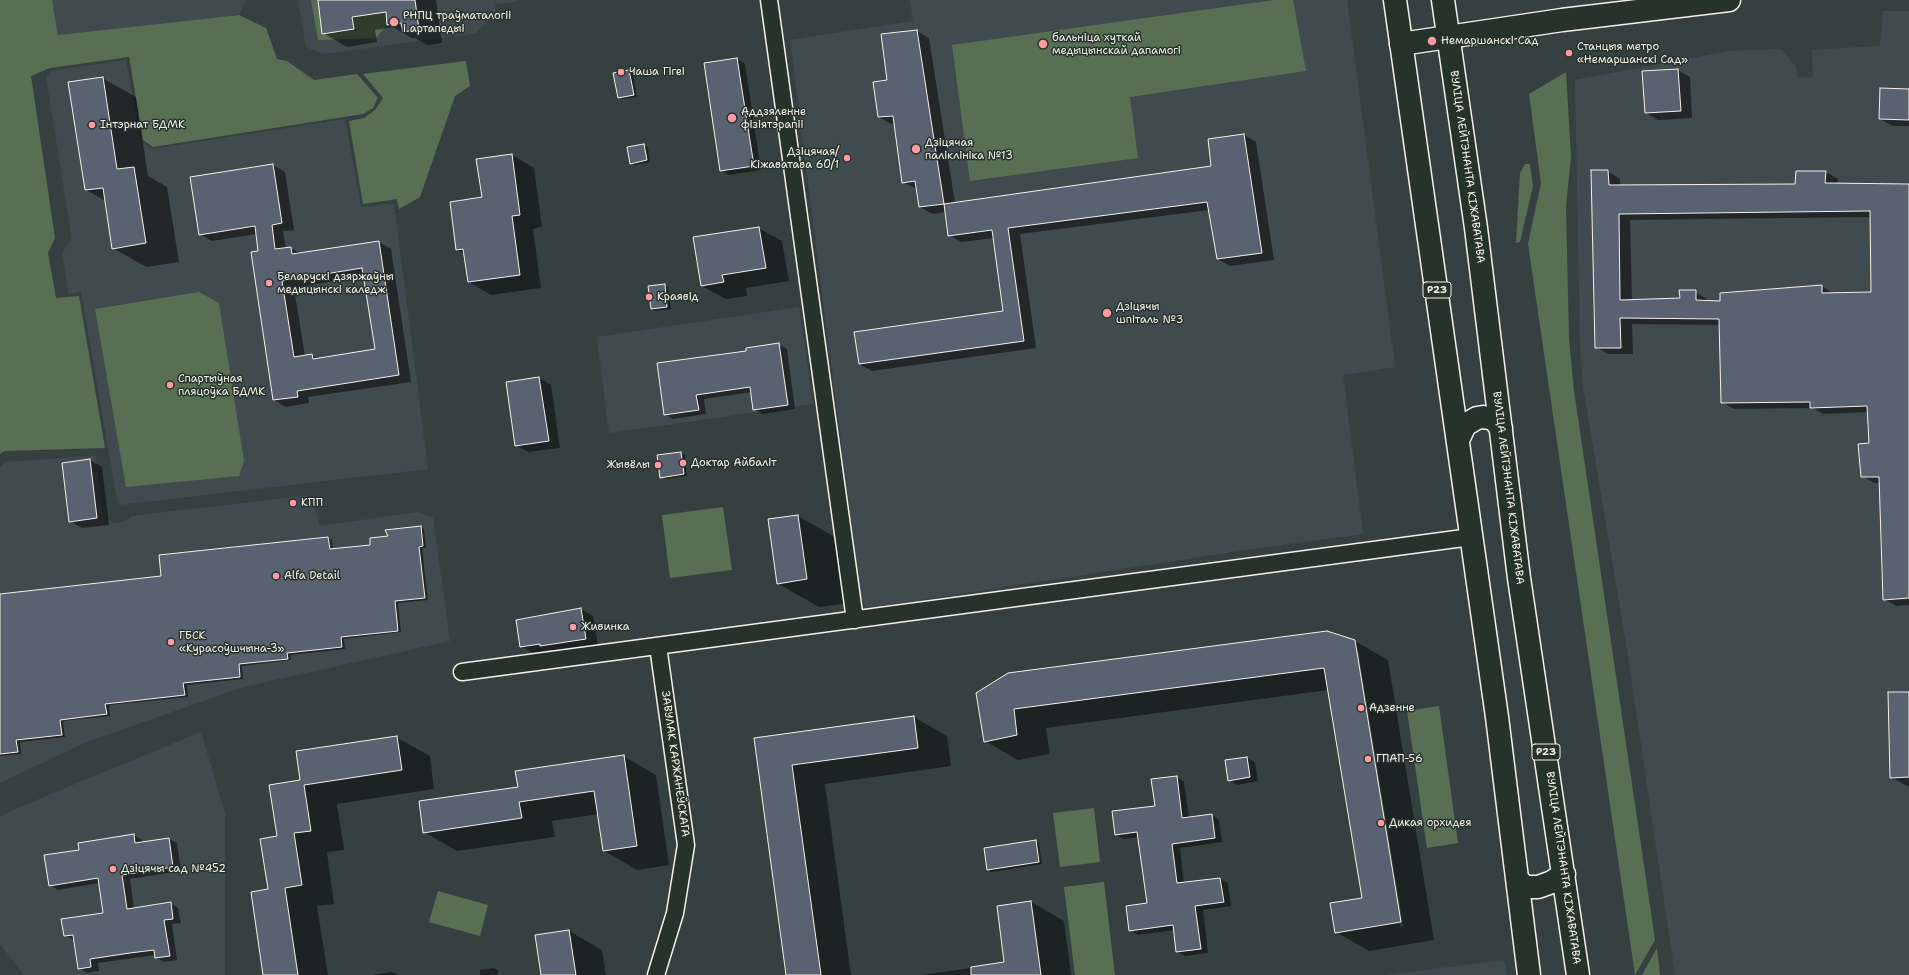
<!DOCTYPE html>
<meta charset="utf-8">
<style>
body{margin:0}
canvas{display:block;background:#354141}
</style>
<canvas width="1909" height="975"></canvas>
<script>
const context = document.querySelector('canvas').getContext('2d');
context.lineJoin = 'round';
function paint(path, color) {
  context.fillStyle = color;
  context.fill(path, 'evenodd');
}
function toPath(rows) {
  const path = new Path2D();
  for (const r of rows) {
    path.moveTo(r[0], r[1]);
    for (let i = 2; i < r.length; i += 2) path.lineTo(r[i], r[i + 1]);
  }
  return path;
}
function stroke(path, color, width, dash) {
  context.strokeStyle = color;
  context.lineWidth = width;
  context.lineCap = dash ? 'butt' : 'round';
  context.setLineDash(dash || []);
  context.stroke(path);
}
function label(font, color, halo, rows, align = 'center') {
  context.font = font + ' "Shantell Sans",sans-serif';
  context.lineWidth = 3;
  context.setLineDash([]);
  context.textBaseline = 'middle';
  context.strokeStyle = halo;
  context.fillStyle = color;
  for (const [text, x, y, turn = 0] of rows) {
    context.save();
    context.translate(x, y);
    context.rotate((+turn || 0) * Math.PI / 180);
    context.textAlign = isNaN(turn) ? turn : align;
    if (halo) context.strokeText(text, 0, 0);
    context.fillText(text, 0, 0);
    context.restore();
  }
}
paint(toPath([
 [52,0,246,0,239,15,58,35],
 [298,0,518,0,516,2,495,4,496,12,476,33,323,54,306,47],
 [910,0,1347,0,1395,367,1343,375,1363,534,1252,549,874,607,866,606,863,602,861,598,790,40,913,21],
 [1883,11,1909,11,1909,975,1675,975,1628,656,1583,387,1580,343,1575,80,1730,51,1781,49,1796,67,1798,78,1813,77,1812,50,1880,46],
 [126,60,141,142,152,149,345,119,361,207,394,204,428,469,118,505,81,291,69,295,62,253,72,239,46,77,51,71],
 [799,307,813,404,609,433,597,337],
 [95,456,104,519,115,523,124,522,132,516,303,496,314,497,317,517,320,526,418,512,433,518,450,641,243,687,84,743,0,783,0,467,6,462],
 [201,732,225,814,225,975,24,975,0,944,0,817,15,809],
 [1504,960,1507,975,1387,975]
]), '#404b4f');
paint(toPath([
 [0,0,52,0,58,35,239,15,266,28,277,59,287,61,314,80,357,74,378,98,373,108,363,114,153,147,143,140,129,57,50,68,31,76,55,238,48,253,56,298,79,296,105,448,4,451,0,454],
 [311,0,318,0,323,34,352,17,386,12,387,25,376,38,318,40],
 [1274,0,1293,0,1306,71,1130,97,1138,158,970,181,952,45],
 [466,61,470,86,455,96,420,197,399,209,397,199,363,204,349,121,364,118,375,110,383,98,363,74],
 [1566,72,1571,156,1566,207,1569,339,1574,391,1655,940,1635,975,1528,244,1541,183,1529,94],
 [1525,164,1530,164,1533,186,1520,242,1516,243,1520,173],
 [199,292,219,303,244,461,239,476,126,487,95,309],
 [723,507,732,570,670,578,662,515],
 [1439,706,1458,843,1427,848,1407,711],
 [1094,808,1100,862,1060,867,1053,813],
 [1104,882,1115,975,1075,975,1064,887],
 [438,891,488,905,480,936,429,922],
 [1657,948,1660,975,1642,975]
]), '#586f54');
paint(toPath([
 [319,0,436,0,442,43,427,45,415,38,412,38,393,27,375,30,377,42,347,47,323,33],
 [917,31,929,38,955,203,1212,167,1244,135,1256,142,1274,260,1230,266,1218,259,1209,210,1020,234,1036,348,872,371,859,364,1004,312,994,238,961,242,949,235,946,212,933,214,920,207,917,189,903,182,895,123,891,124,879,117,888,81],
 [737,59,745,64,761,170,729,175,721,170],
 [1678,70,1690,77,1692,118,1658,120,1646,113],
 [629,71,633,73,637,97,622,99,619,97],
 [102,78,136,97,148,176,167,187,179,262,146,267,113,248,106,201,86,190],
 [1909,90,1909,126,1893,126,1880,119],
 [644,145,648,148,650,162,635,165,631,163],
 [512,155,534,168,542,227,533,229,541,288,491,295,469,282,465,254,457,250,483,198],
 [273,165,285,172,294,230,283,231,286,249,291,248,301,254,379,242,391,249,411,382,308,397,309,403,286,407,274,400,257,234,212,241,199,234,191,178],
 [364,276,376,350,319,359,312,355,305,356,294,288],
 [1607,171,1620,179,1620,186,1796,185,1826,172,1838,179,1837,184,1909,185,1909,605,1896,606,1884,599,1881,483,1874,483,1862,476,1870,444,1869,412,1823,414,1813,408,1734,409,1722,402,1720,325,1632,324,1633,354,1608,354,1596,347],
 [1871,217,1872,293,1833,293,1821,286,1720,302,1708,301,1707,299,1695,292,1681,299,1632,301,1630,220],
 [758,228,782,241,789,281,746,288,747,296,726,299,702,286],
 [664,285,668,287,671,309,655,311,652,309],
 [779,345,787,349,795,409,762,414,754,409,752,392,704,399,706,414,673,419,665,414,747,352],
 [539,378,551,385,560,448,528,452,516,445],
 [681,453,685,455,687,476,665,479,661,477],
 [90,460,102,467,109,525,82,528,70,521],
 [798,516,840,540,849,603,819,607,777,583],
 [421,527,424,529,426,548,422,548,428,600,398,603,401,632,344,639,345,649,291,655,291,660,242,666,243,679,187,685,188,697,109,705,110,716,63,721,65,737,20,742,21,754,0,756,0,595,162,577,328,538,332,540,333,550,371,546,389,537],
 [581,609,593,616,598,646,553,652,551,650,533,653,521,646,517,621],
 [1355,641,1388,660,1434,940,1369,951,1336,932,1364,899,1328,690,1046,728,1050,754,1018,760,985,741,977,694],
 [1356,650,1358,650,1403,926,1401,927],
 [1909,693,1909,786,1907,786,1891,777],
 [914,717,947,736,951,766,825,784,851,975,788,975,755,739],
 [396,737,430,756,434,789,337,804,344,850,327,852,334,904,317,906,328,975,264,975,269,890,278,837,301,781],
 [623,756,656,775,669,865,637,870,604,851,599,814,552,821,555,837,457,851,424,832,519,787],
 [1247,758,1255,762,1258,781,1237,785,1229,780],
 [1177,777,1184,782,1189,818,1212,815,1219,820,1222,842,1180,848,1184,883,1220,879,1228,883,1231,906,1203,910,1208,953,1185,956,1177,952,1174,930,1138,935,1130,930,1148,904,1139,837,1124,839,1116,835,1156,807],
 [134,835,142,840,142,843,169,839,177,843,181,871,130,879,134,909,170,903,178,908,181,923,172,924,177,960,164,962,156,957,155,955,98,963,99,971,87,973,79,968,74,940,65,935,104,914,99,883,58,890,50,885,81,851],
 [1035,841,1039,843,1042,864,992,872,988,870],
 [1031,902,1064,921,1071,975,921,975,1006,963],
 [569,931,602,950,606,975,542,975],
 [494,968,498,970,498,975,480,975,480,970],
 [392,972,398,975,372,975]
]), '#0007');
const building = toPath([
 [318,0,415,0,419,29,403,32,401,23,387,25,386,12,352,17,354,29,322,34,318,0],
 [917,30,944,204,919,207,915,181,902,183,893,116,878,117,873,82,887,80,881,34,917,30],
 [737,58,754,166,720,171,704,63,737,58],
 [1678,69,1681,111,1645,113,1642,71,1678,69],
 [629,70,634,95,618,98,613,73,629,70],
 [103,77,117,169,134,167,146,243,112,249,103,188,85,190,68,82,103,77],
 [1880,88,1909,89,1909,120,1879,119,1880,88],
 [1244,134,1262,253,1217,259,1207,202,1008,228,1024,341,859,364,854,332,1003,311,992,230,948,236,944,204,1211,166,1208,139,1244,134],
 [644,144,647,160,630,164,627,147,644,144],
 [512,154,520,215,512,216,520,275,468,282,463,249,456,250,450,202,482,197,476,159,512,154],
 [273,164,282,223,272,225,275,249,291,247,292,254,379,241,399,375,297,391,298,397,273,400,251,252,258,251,255,226,199,235,190,177,273,164],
 [362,268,375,349,313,359,312,354,294,357,282,281,362,268],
 [1591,170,1608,170,1609,185,1795,184,1796,171,1826,171,1825,183,1909,184,1909,598,1883,600,1879,477,1861,477,1858,444,1869,443,1867,406,1810,408,1810,402,1721,403,1719,319,1620,318,1621,348,1595,348,1591,170],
 [1870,211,1871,292,1822,293,1822,285,1720,293,1720,301,1696,300,1696,290,1679,290,1680,298,1620,300,1619,214,1870,211],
 [759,227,766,268,722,275,724,282,701,286,693,237,759,227],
 [665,284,667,307,651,309,648,286,665,284],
 [779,343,788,405,753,410,750,387,696,395,699,410,664,415,657,363,746,351,746,348,779,343],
 [539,377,549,441,515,446,506,382,539,377],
 [681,452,684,474,660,478,657,455,681,452],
 [90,459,97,518,69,522,62,463,90,459],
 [798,515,807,579,777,584,768,519,798,515],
 [421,526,423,546,419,547,425,598,395,601,398,631,341,637,342,647,287,653,288,659,239,664,240,677,183,683,185,695,105,704,107,714,60,720,62,735,16,740,18,752,0,754,0,594,161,576,159,555,328,537,330,549,370,545,370,538,388,536,385,530,421,526],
 [581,608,586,639,540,646,540,644,520,647,516,620,581,608],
 [1327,631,1355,640,1401,922,1335,933,1330,903,1362,898,1324,668,1014,709,1017,735,984,742,976,693,1008,673,1327,631],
 [1888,692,1909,692,1909,777,1890,778,1888,692],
 [914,716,918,748,792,765,821,975,786,975,754,738,914,716],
 [397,736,402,770,304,785,311,831,294,833,302,885,285,888,298,975,263,975,251,892,268,889,260,839,277,836,269,785,300,780,296,751,397,736],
 [624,755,637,846,603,851,594,791,519,802,522,818,423,833,419,801,518,787,515,771,624,755],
 [1247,757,1250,777,1228,781,1225,760,1247,757],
 [1177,776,1182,818,1212,814,1215,838,1172,844,1177,883,1220,878,1224,902,1195,906,1201,949,1176,952,1173,925,1129,931,1126,906,1147,903,1137,832,1115,835,1112,811,1155,806,1151,779,1177,776],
 [134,834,135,843,169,838,173,867,122,875,127,909,171,902,173,919,164,920,170,956,155,958,154,950,130,953,90,959,91,967,78,969,73,935,64,936,61,919,103,913,98,878,49,886,44,855,79,850,78,843,134,834],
 [1036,840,1039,862,987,870,984,848,1036,840],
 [1031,901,1041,975,971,975,971,967,1004,962,997,906,1031,901],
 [569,930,576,975,541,975,535,935,569,930]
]);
paint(building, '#596270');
stroke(building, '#f4f1e8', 1);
const street = toPath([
 [769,0,855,620],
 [462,672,1471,537],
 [656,975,675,913,686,845,658,646]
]);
const secondary = toPath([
 [1401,44,1562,20,1729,0]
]);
const primary = toPath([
 [1395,0,1497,717,1529,975],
 [1443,0,1476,228,1519,578,1578,975],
 [1458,440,1465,425,1477,418,1483,417,1494,419,1501,428],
 [1517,879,1525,887,1538,887,1552,882,1564,874]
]);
stroke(street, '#f4f1e8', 19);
stroke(secondary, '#f4f1e8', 25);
stroke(primary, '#f4f1e8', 25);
stroke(street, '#26332d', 16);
stroke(secondary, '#26332d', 22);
stroke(primary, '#26332d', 22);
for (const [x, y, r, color] of [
 [394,22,5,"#ff9aa2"],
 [1432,41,5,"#ff9aa2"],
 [1043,44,5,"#ff9aa2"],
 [1569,53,4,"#ff9aa2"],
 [621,72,4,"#ff9aa2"],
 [732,118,5,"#ff9aa2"],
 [92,125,4,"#ff9aa2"],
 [916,149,5,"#ff9aa2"],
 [847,158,4,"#ff9aa2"],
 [269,283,4,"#ff9aa2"],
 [649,297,4,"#ff9aa2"],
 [1107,313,5,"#ff9aa2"],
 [170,385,4,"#ff9aa2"],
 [683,463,4,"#ff9aa2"],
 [658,465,4,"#ff9aa2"],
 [293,503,4,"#ff9aa2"],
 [276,576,4,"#ff9aa2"],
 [573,627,4,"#ff9aa2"],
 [171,642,4,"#ff9aa2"],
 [1361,708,4,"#ff9aa2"],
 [1368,759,4,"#ff9aa2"],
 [1381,823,4,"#ff9aa2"],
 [113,869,4,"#ff9aa2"]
]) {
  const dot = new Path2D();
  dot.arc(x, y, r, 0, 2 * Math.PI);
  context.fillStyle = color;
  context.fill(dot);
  stroke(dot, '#26332d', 1.5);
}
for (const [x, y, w] of [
 [1437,290,28],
 [1546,752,28]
]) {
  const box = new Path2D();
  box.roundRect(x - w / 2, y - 8, w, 16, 3);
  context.fillStyle = '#26332d';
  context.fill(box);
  stroke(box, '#f4f1e8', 1);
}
label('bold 10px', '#f4f1e8', null, [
 ["Р23",1437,290],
 ["Р23",1546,752]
]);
label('11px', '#f4f1e8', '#26332d', [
 ["РНПЦ траўматалогіі",403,16],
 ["і артапедыі",403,29],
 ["бальніца хуткай",1052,38],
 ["медыцынскай дапамогі",1052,51],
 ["Немаршанскі Сад",1441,41],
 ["Станцыя метро",1577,47],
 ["«Немаршанскі Сад»",1577,60],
 ["Чаша Гігеі",629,72],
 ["Аддзяленне",741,112],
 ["фізіятэрапіі",741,125],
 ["Інтэрнат БДМК",100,125],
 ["Дзіцячая",925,143],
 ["паліклініка №13",925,156],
 ["Дзіцячая/",839,152,"right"],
 ["Кіжаватава 60/1",839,165,"right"],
 ["Беларускі дзяржаўны",277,277],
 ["медыцынскі каледж",277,290],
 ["Краявід",657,297],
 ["Дзіцячы",1116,307],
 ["шпіталь №3",1116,320],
 ["Спартыўная",178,379],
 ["пляцоўка БДМК",178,392],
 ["Доктар Айбаліт",691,463],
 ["Жывёлы",650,465,"right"],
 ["КПП",301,503],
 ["Alfa Detail",284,576],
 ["Живинка",581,627],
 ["ГБСК",179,636],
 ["«Курасоўшчына-3»",179,649],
 ["Адзенне",1369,708],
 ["ГПАП-56",1376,759],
 ["Дикая орхидея",1389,823],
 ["Дзіцячы сад №452",121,869]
], 'left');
label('11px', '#f4f1e8', '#26332d', [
 ["ВУЛІЦА ЛЕЙТЭНАНТА КІЖАВАТАВА",1467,167,82],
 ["ВУЛІЦА ЛЕЙТЭНАНТА КІЖАВАТАВА",1508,488,83],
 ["ЗАВУЛАК КАРЖАНЕЎСКАГА",675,764,82],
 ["ВУЛІЦА ЛЕЙТЭНАНТА КІЖАВАТАВА",1563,868,82]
]);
</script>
